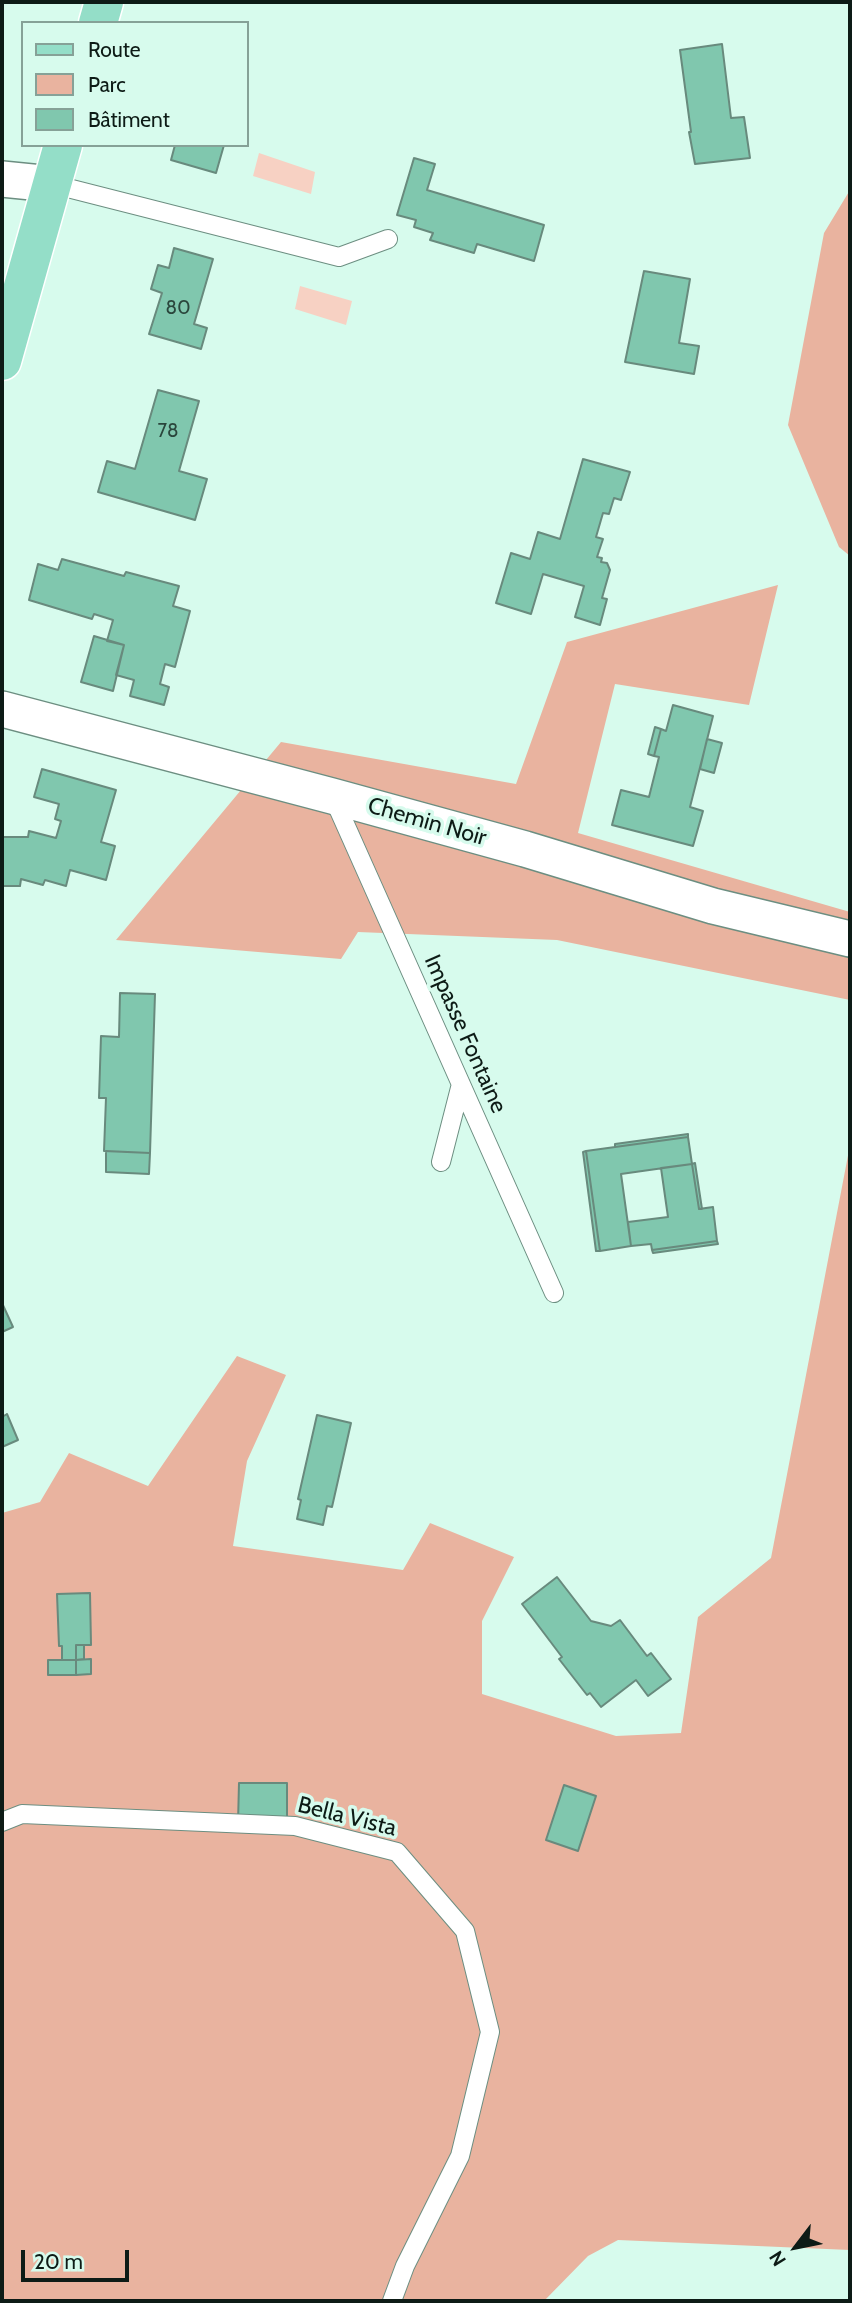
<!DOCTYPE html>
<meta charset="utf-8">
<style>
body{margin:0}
#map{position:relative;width:852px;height:2303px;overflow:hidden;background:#d7fbed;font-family:Cabin,sans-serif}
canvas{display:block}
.frame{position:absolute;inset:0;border:4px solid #0d1b16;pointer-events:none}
.legend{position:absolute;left:21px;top:21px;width:228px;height:126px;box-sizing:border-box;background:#d7fbed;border:2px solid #86a197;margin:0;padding:9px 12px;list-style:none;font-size:21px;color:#0d1b16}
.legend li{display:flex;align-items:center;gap:14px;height:35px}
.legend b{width:35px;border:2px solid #86a197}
.north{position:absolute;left:761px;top:2212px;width:70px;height:70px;-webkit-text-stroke:5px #d7fbed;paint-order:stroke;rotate:238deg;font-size:19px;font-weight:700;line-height:28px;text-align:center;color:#0d1b16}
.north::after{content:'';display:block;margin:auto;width:24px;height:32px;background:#0d1b16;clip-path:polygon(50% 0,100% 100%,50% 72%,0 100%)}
.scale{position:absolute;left:21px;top:2250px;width:108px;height:32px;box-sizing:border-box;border:4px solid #0d1b16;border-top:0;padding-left:9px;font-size:21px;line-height:24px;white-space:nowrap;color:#0d1b16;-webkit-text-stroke:5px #d7fbed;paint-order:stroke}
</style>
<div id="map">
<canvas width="852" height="2303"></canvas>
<div class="frame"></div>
<ul class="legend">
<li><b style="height:9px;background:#94dec8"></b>Route</li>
<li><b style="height:19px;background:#e9b39f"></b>Parc</li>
<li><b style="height:19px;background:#80c7ae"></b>Bâtiment</li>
</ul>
<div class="north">N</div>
<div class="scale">20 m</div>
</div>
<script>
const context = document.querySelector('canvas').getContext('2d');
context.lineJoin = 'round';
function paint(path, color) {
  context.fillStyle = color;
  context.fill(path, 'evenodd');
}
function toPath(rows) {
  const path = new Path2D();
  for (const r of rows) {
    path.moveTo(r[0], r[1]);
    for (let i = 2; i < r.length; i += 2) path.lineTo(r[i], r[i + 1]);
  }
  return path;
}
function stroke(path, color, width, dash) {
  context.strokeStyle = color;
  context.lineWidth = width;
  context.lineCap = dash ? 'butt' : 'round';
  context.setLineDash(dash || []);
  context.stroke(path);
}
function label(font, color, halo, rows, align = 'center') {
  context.font = font + ' Cabin,sans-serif';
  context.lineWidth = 7;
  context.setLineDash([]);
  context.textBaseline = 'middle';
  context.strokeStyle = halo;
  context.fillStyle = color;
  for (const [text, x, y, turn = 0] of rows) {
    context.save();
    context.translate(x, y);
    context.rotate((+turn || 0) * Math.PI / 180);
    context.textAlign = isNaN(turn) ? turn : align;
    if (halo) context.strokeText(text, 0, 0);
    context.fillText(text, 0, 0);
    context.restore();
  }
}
paint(toPath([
 [850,190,850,556,839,547,788,425,824,233],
 [778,585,749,705,615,684,578,833,850,912,850,1000,557,940,358,932,341,959,116,940,281,742,516,784,567,642],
 [850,1145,850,2250,618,2240,588,2256,544,2301,2,2301,2,1513,40,1502,69,1453,148,1486,237,1356,286,1375,247,1461,233,1546,403,1570,430,1523,514,1557,482,1621,482,1694,616,1736,681,1733,698,1617,771,1558]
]), '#e9b39f');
paint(toPath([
 [259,153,315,172,311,194,253,176],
 [300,286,352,301,346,325,295,309]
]), '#f7d1c3');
const building = toPath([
 [722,44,731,118,744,117,750,158,695,164,689,132,691,132,680,50,722,44],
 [175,145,224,145,216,173,171,160,175,145],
 [414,158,435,164,427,190,544,225,534,261,477,244,474,253,430,240,433,233,414,227,416,220,397,215,414,158],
 [174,248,213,259,194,324,207,328,201,349,149,334,162,293,151,289,158,265,169,268,174,248],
 [644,271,690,279,679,343,699,346,694,374,625,362,644,271],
 [158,390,199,401,179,471,207,479,195,520,98,492,107,461,135,469,158,390],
 [583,459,630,472,621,500,614,498,609,514,603,513,596,537,603,539,597,557,602,558,601,562,607,563,610,570,602,598,607,599,600,625,575,617,584,586,543,574,531,614,496,603,511,553,530,559,538,532,560,539,583,459],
 [62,559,124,576,126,572,179,586,173,606,190,611,175,667,165,664,160,684,169,687,164,705,130,696,134,680,116,675,124,645,107,641,113,620,94,614,92,619,29,600,38,564,58,570,62,559],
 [94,636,124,645,113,691,81,682,94,636],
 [673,705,713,716,690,807,703,811,693,846,612,825,621,790,649,797,659,757,654,756,661,729,666,731,673,705],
 [655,727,661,729,654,756,648,754,655,727],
 [707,739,722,743,714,773,700,769,707,739],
 [42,769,116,790,101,842,115,846,106,880,70,870,66,886,45,880,43,885,21,879,20,886,2,886,2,837,28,837,29,831,56,838,61,821,55,819,59,804,34,797,42,769],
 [120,993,155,994,150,1153,104,1151,106,1098,99,1098,101,1036,119,1037,120,993],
 [688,1134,688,1137,615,1147,615,1144,688,1134],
 [688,1137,692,1164,621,1174,631,1246,600,1251,586,1151,688,1137],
 [106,1151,150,1153,149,1174,106,1172,106,1151],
 [586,1151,600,1251,596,1251,583,1152,586,1151],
 [695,1163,702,1209,699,1209,692,1164,695,1163],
 [692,1164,699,1209,713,1207,717,1241,652,1250,651,1244,631,1246,628,1222,668,1217,661,1168,692,1164],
 [717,1241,718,1244,653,1253,652,1250,717,1241],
 [2,1303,13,1327,2,1332,2,1303],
 [7,1414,18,1440,2,1447,2,1417,7,1414],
 [317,1415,351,1423,332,1507,327,1506,323,1525,297,1519,301,1500,298,1499,317,1415],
 [557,1577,591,1621,611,1626,620,1620,647,1656,651,1653,671,1679,648,1696,636,1680,601,1707,590,1693,587,1695,559,1659,562,1657,522,1604,557,1577],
 [90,1593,91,1645,76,1645,76,1660,62,1660,62,1646,59,1646,57,1594,90,1593],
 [76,1645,84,1645,84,1659,76,1660,76,1645],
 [91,1659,91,1674,76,1675,76,1660,91,1659],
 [48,1660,76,1660,76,1675,48,1675,48,1660],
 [239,1783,287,1783,287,1823,238,1823,239,1783],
 [564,1785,596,1796,578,1851,546,1840,564,1785]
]);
paint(building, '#80c7ae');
stroke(building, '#688a7d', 2);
const lane = toPath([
 [52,184,339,257,388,239],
 [333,797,554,1293],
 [441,1162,461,1084],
 [2,1822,22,1814,295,1826,397,1852,465,1931,490,2032,460,2156,405,2266,392,2301]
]);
const street = toPath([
 [2,179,52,184],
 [2,709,332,796,525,849,713,906,850,939]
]);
const primary = toPath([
 [98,23,104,2],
 [2,361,63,145]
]);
stroke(lane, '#6c8e81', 20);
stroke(street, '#6c8e81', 38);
stroke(primary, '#fff', 41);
stroke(lane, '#fff', 18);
stroke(street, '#fff', 35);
stroke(primary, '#94dec8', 38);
label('19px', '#2a463c', null, [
 ["80",178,308],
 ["78",168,431]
]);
label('23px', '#0d1b16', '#d7fbed', [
 ["Chemin Noir",427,822,16],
 ["Impasse Fontaine",465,1034,66],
 ["Bella Vista",347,1817,14]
]);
</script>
